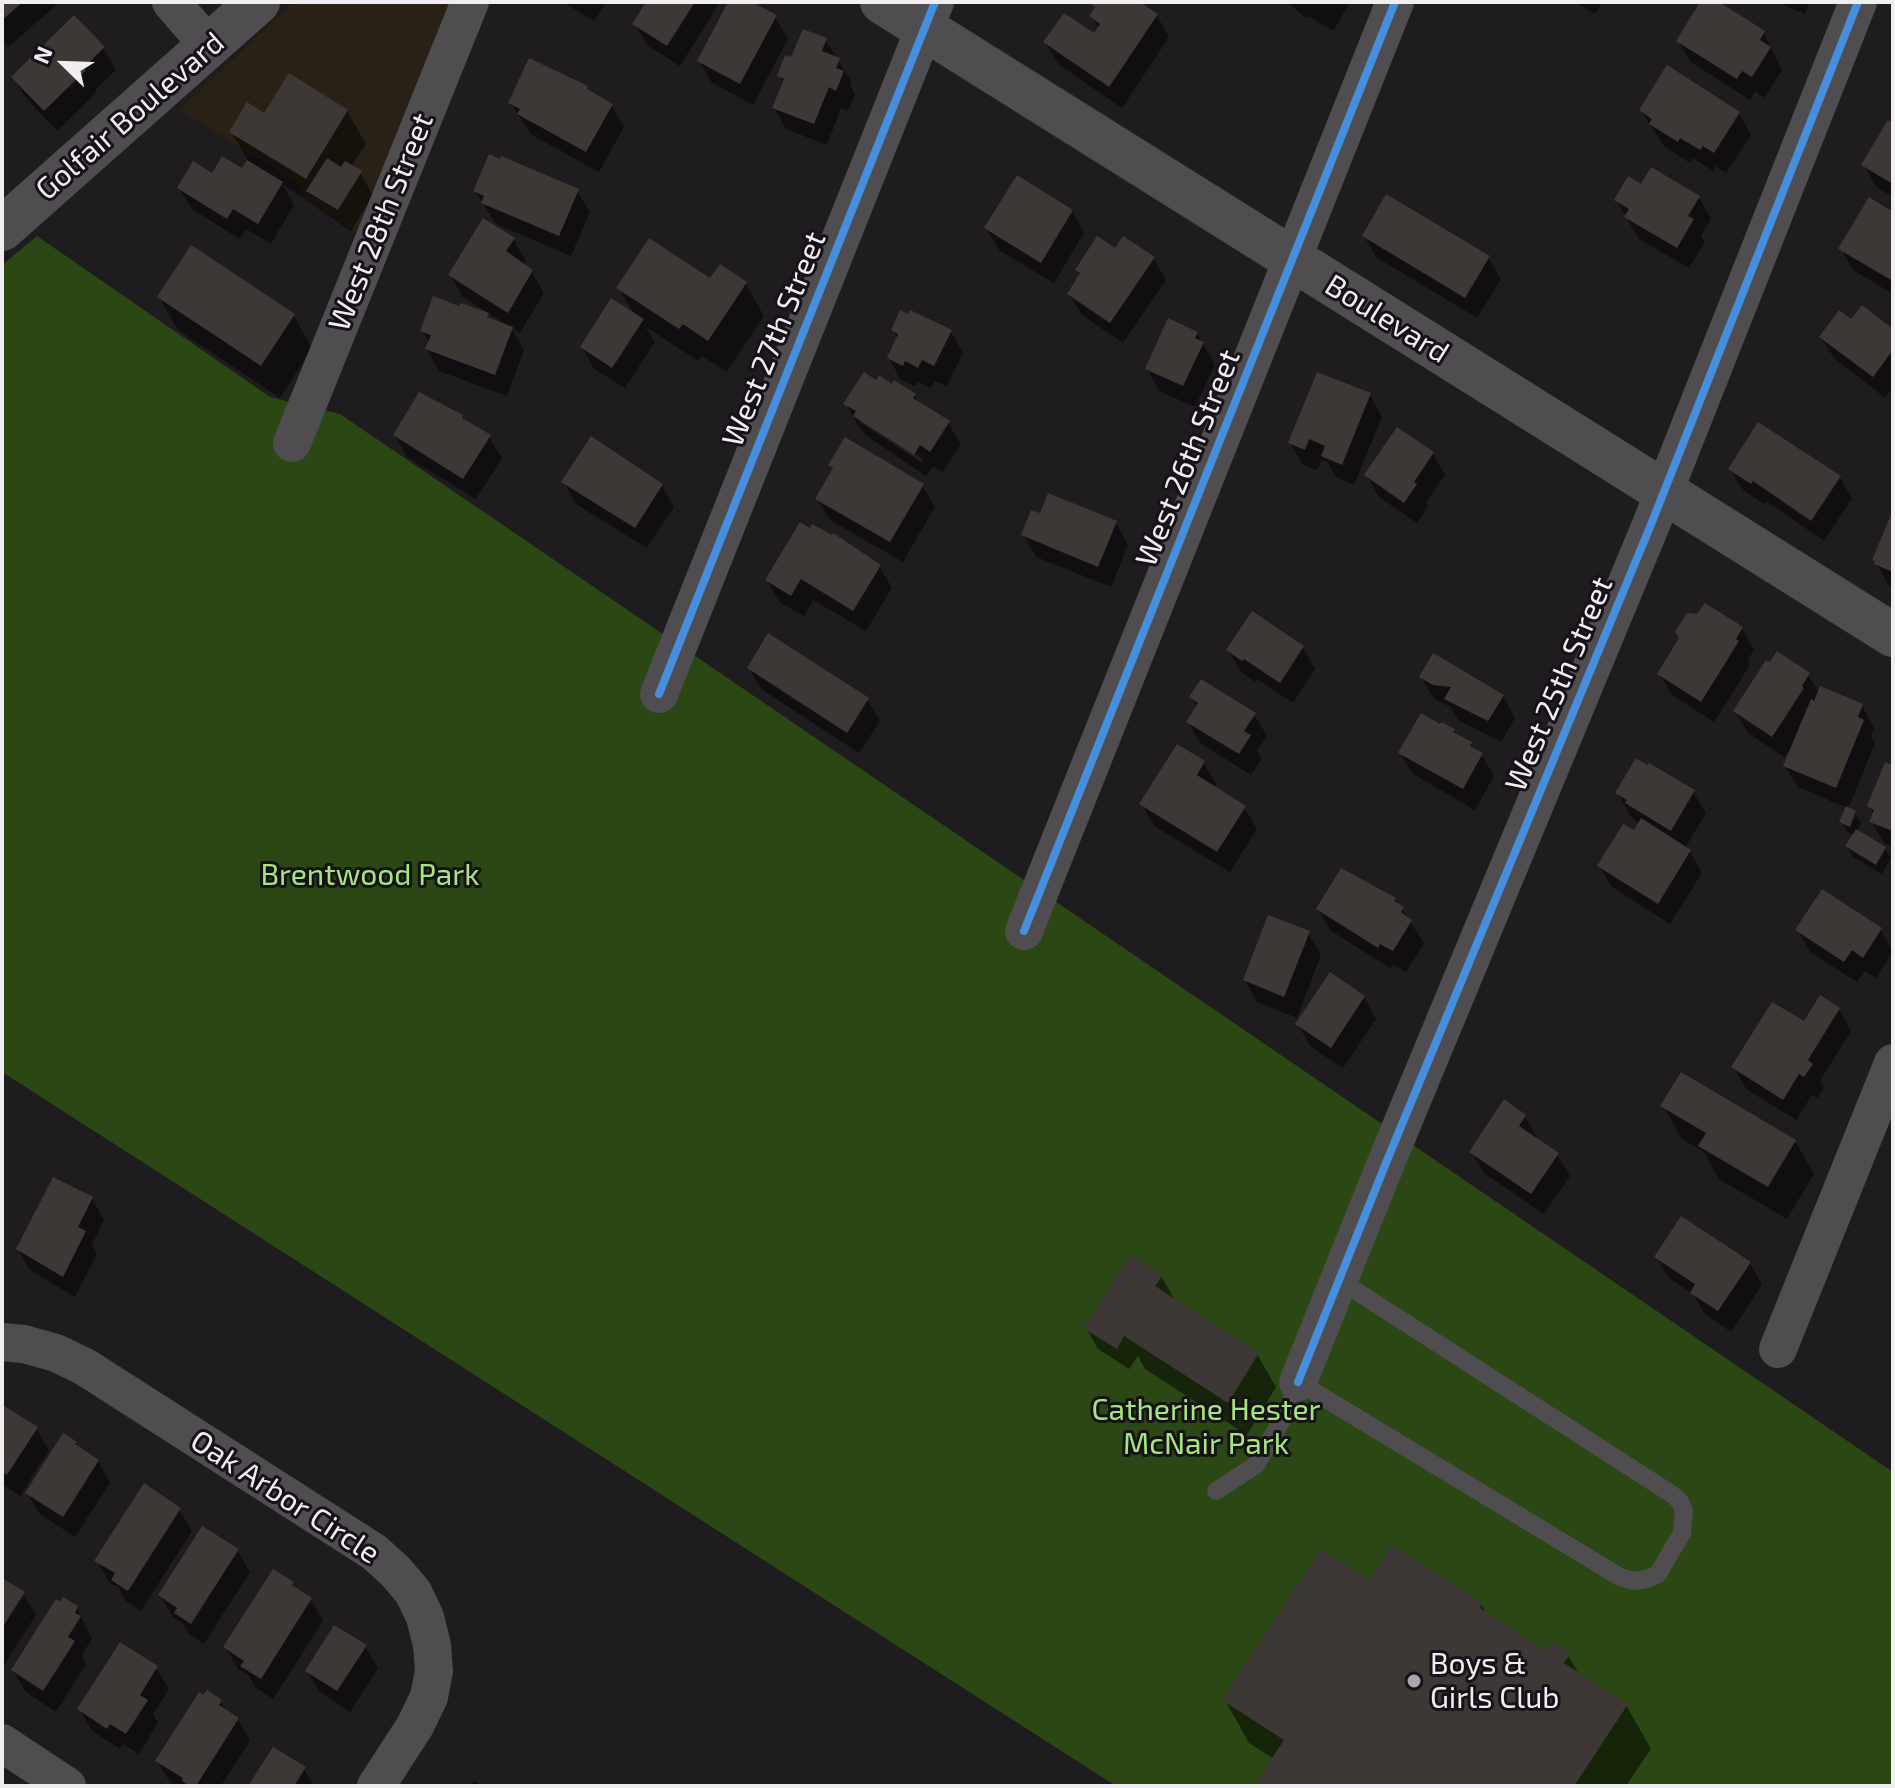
<!DOCTYPE html>
<style>
body{margin:0}
#map{position:relative;width:1895px;height:1788px;overflow:hidden;background:#1f1c1f;font-family:"Exo 2",sans-serif}
canvas{display:block}
.frame{position:absolute;inset:0;border:4px solid #f1eef2;pointer-events:none}
.north{position:absolute;left:24px;top:24px;width:80px;height:80px;-webkit-text-stroke:6px #161217;paint-order:stroke;rotate:293deg;font-size:22px;font-weight:700;line-height:32px;text-align:center;color:#f1eef2}
.north::after{content:'';display:block;margin:auto;width:28px;height:36px;background:#f1eef2;clip-path:polygon(50% 0,100% 100%,50% 72%,0 100%)}
</style>
<div id="map">
<canvas width="1895" height="1788"></canvas>
<div class="frame"></div>
<div class="north">N</div>
</div>
<script>
const context = document.querySelector('canvas').getContext('2d');
context.lineJoin = 'round';
function paint(path, color) {
  context.fillStyle = color;
  context.fill(path, 'evenodd');
}
function toPath(rows) {
  const path = new Path2D();
  for (const r of rows) {
    path.moveTo(r[0], r[1]);
    for (let i = 2; i < r.length; i += 2) path.lineTo(r[i], r[i + 1]);
  }
  return path;
}
function stroke(path, color, width, dash) {
  context.strokeStyle = color;
  context.lineWidth = width;
  context.lineCap = dash ? 'butt' : 'round';
  context.setLineDash(dash || []);
  context.stroke(path);
}
function label(font, color, halo, rows, align = 'center') {
  context.font = font + ' "Exo 2",sans-serif';
  context.lineWidth = 6;
  context.setLineDash([]);
  context.textBaseline = 'middle';
  context.strokeStyle = halo;
  context.fillStyle = color;
  for (const [text, x, y, turn = 0] of rows) {
    context.save();
    context.translate(x, y);
    context.rotate((+turn || 0) * Math.PI / 180);
    context.textAlign = isNaN(turn) ? turn : align;
    if (halo) context.strokeText(text, 0, 0);
    context.fillText(text, 0, 0);
    context.restore();
  }
}
paint(toPath([
 [294,2,451,2,357,233,297,195,301,185,179,110]
]), '#292115');
paint(toPath([
 [37,236,270,397,340,414,1893,1472,1893,1786,1116,1786,2,1072,2,265]
]), '#2a4714');
paint(toPath([
 [2,2,60,2,8,47,2,40],
 [563,2,606,2,594,21],
 [648,2,720,2,680,66,647,45,635,24],
 [730,2,747,2,775,17,788,39,753,105,711,82,699,61],
 [1097,2,1137,2,1157,16,1169,37,1122,108,1058,64,1045,42,1095,36,1099,30,1091,16],
 [1287,2,1350,2,1333,31,1308,16,1306,18],
 [1575,2,1602,2,1595,14],
 [1702,2,1715,2,1764,33,1782,70,1764,98,1755,91,1750,100,1691,62,1678,41],
 [1777,2,1810,2,1805,14],
 [825,39,851,81,850,85,855,94,848,111,841,108,827,145,786,129,774,108,784,83,780,76,792,60],
 [103,48,116,70,95,90,96,93,57,131,26,98,13,77],
 [587,88,590,93,611,105,624,127,599,172,532,135,510,103],
 [1641,110,1739,113,1751,135,1726,173,1715,166,1713,171,1693,158,1690,163,1664,146],
 [347,111,366,144,351,167,360,173,373,195,351,231,282,184,294,205,271,244,246,229,240,239,192,209,179,188,212,175,243,171,248,161,232,132,265,116],
 [1893,125,1893,197,1876,187,1864,165],
 [501,162,577,191,590,212,571,256,496,224,475,191],
 [1641,187,1699,197,1711,219,1701,236,1705,242,1689,268,1639,239,1616,200],
 [1072,211,1084,233,1054,283,999,250,986,228],
 [1893,214,1893,294,1853,270,1841,249],
 [1364,236,1488,258,1501,279,1477,318,1376,257],
 [513,239,526,261,523,265,532,272,544,293,520,333,511,327,524,350,507,396,439,371,427,349,429,343,422,330,487,315,491,321,506,326,507,325,463,297,450,275],
 [1115,251,1153,258,1166,280,1123,343,1082,315,1069,294,1081,276,1077,270],
 [745,283,764,316,727,372,702,356,698,361,645,326,655,342,625,388,594,369,582,347,635,316,619,288],
 [159,297,294,316,312,348,280,398,178,330],
 [1851,322,1893,331,1893,387,1885,398,1834,358,1821,337],
 [893,330,951,332,963,353,947,386,935,381,931,388,918,382,915,386,901,380,889,358,898,339],
 [1197,333,1215,365,1195,407,1159,391,1147,369],
 [877,382,914,395,919,404,948,423,961,444,943,472,933,466,926,476,868,437,858,425,846,404],
 [859,417,923,459,921,462,859,422],
 [1370,395,1382,417,1354,485,1336,477,1327,462,1322,460,1317,470,1303,465,1290,443],
 [462,417,464,422,489,437,502,458,476,499,407,457,395,435],
 [1433,454,1445,475,1426,503,1428,507,1417,523,1379,497,1367,476],
 [831,466,922,485,935,507,903,562,830,520,817,499,834,471],
 [1730,469,1840,478,1852,499,1824,541,1766,501,1764,504,1743,490],
 [564,482,662,486,674,507,647,548,576,504],
 [1893,515,1893,588,1889,586,1874,560],
 [1116,523,1128,545,1111,587,1036,557,1023,535],
 [811,530,879,566,892,588,866,631,813,600,804,616,779,602,767,580],
 [1742,629,1754,650,1748,660,1750,665,1714,722,1672,695,1659,674,1681,638],
 [1303,648,1315,669,1293,703,1257,679,1255,682,1241,672,1228,650],
 [749,668,867,700,880,721,859,753,761,689],
 [1808,675,1819,693,1862,706,1874,728,1871,736,1875,743,1848,809,1855,813,1861,823,1857,832,1885,848,1891,858,1882,874,1853,857,1847,846,1854,835,1847,832,1841,822,1847,808,1798,787,1785,766,1792,749,1784,757,1748,733,1735,711],
 [1421,677,1503,696,1515,718,1501,742,1458,720,1451,707,1434,699],
 [1192,697,1254,714,1267,736,1257,751,1262,758,1251,775,1200,743,1188,722,1197,707],
 [1454,731,1457,736,1471,744,1475,751,1482,755,1494,776,1475,810,1413,774,1400,753],
 [1204,763,1216,784,1214,788,1244,807,1257,829,1230,872,1154,826,1142,804],
 [1893,767,1893,847,1884,843,1871,822,1874,815,1869,806],
 [1693,792,1706,813,1685,848,1690,851,1702,873,1670,924,1612,887,1599,866,1639,824,1630,815,1618,793],
 [1395,899,1424,943,1406,972,1393,964,1390,968,1331,931,1318,909],
 [1880,929,1893,951,1876,978,1864,971,1857,982,1810,952,1798,930],
 [1308,933,1321,955,1297,1018,1257,1002,1245,980],
 [1364,997,1376,1019,1343,1068,1310,1046,1298,1024],
 [1839,1010,1851,1031,1820,1081,1824,1087,1817,1098,1812,1095,1796,1120,1746,1089,1734,1067,1804,1024],
 [1663,1106,1795,1141,1814,1174,1787,1219,1719,1179,1704,1152,1682,1139],
 [1525,1116,1537,1138,1536,1140,1557,1154,1570,1176,1544,1214,1484,1173,1471,1152],
 [92,1199,104,1220,92,1245,97,1254,75,1297,30,1270,18,1249],
 [1656,1257,1750,1263,1762,1285,1731,1332,1705,1314,1693,1294,1669,1278],
 [1161,1276,1174,1298,1172,1300,1257,1354,1276,1387,1247,1435,1145,1369,1138,1356,1129,1369,1098,1349,1086,1328],
 [2,1413,36,1429,49,1450,20,1496,2,1484],
 [75,1443,79,1449,98,1461,110,1483,75,1537,40,1514,27,1493],
 [179,1510,192,1531,141,1611,126,1601,118,1587,109,1582,97,1561],
 [237,1550,250,1572,204,1644,189,1634,182,1623,173,1617,160,1595],
 [2,1580,23,1594,36,1615,2,1668],
 [292,1583,296,1590,311,1599,323,1621,273,1699,255,1687,249,1676,238,1669,226,1648],
 [1371,1583,1481,1604,1487,1615,1547,1654,1568,1655,1580,1676,1626,1705,1651,1749,1626,1786,1262,1786,1259,1781,1274,1759,1249,1743,1225,1700],
 [77,1608,92,1639,82,1655,86,1664,56,1712,26,1692,13,1670],
 [365,1647,378,1668,350,1712,320,1692,307,1671],
 [156,1668,169,1689,153,1714,158,1723,139,1754,123,1744,120,1749,92,1731,80,1710],
 [221,1702,227,1713,238,1720,250,1741,221,1786,175,1786,170,1782,157,1761],
 [304,1769,314,1786,251,1786],
 [474,1781,483,1786,470,1786]
]), '#0007');
paint(toPath([
 [2,2,23,2,2,20],
 [646,2,695,2,667,46,632,24],
 [728,2,751,2,777,15,740,84,697,61],
 [1094,2,1140,2,1158,14,1109,87,1043,42,1064,13,1094,33,1100,24,1089,16,1095,7,1092,5],
 [1700,2,1719,2,1765,31,1760,40,1771,47,1752,77,1742,71,1737,79,1676,41],
 [74,15,105,47,83,68,86,70,44,111,11,77],
 [803,29,827,38,822,51,840,58,836,68,844,71,836,91,829,87,814,124,772,108,784,79,777,76,785,55,791,57],
 [529,58,588,86,587,89,613,104,586,152,517,114,520,109,508,103],
 [1667,65,1740,112,1714,153,1703,146,1700,150,1680,138,1678,142,1649,124,1652,119,1639,110],
 [289,73,348,110,306,179,229,132,247,102,264,113],
 [1888,120,1893,123,1893,184,1861,165],
 [489,154,500,159,501,156,579,189,559,236,481,203,484,196,473,191],
 [222,156,242,168,247,160,283,182,258,224,233,209,227,219,177,188,193,161,212,173],
 [327,158,341,167,345,161,362,171,338,210,306,191],
 [1651,167,1700,196,1688,216,1694,219,1677,248,1624,217,1629,209,1614,200,1628,176,1641,184],
 [1017,175,1073,210,1041,263,984,228],
 [1386,194,1490,256,1465,298,1362,236],
 [1869,197,1893,212,1893,281,1838,249],
 [483,218,515,238,506,251,533,270,508,313,448,275],
 [1097,236,1115,248,1123,236,1155,257,1110,323,1067,294,1080,273,1075,270],
 [649,238,710,278,720,264,747,282,708,341,683,324,679,329,616,288],
 [191,245,295,314,261,366,157,297],
 [433,296,459,306,461,303,489,313,487,317,513,327,495,375,425,349,431,335,420,331],
 [611,298,644,319,612,368,580,347],
 [1862,305,1893,329,1893,350,1873,377,1819,337,1839,310,1851,319],
 [900,310,908,314,910,310,952,330,934,366,922,360,918,368,905,361,903,366,887,358,898,334,891,330],
 [1168,318,1198,332,1195,338,1204,342,1183,386,1145,369],
 [864,372,876,380,879,375,892,384,894,380,916,394,913,398,950,421,930,452,920,445,914,455,853,416,856,411,843,404],
 [1317,372,1371,393,1342,465,1321,456,1325,446,1309,439,1305,450,1288,443],
 [419,392,463,415,462,418,491,435,463,479,393,435],
 [1758,422,1841,476,1811,521,1753,481,1751,484,1728,469],
 [1397,427,1434,452,1414,482,1417,484,1404,503,1364,475],
 [591,436,663,484,635,528,561,482],
 [845,437,924,484,890,542,815,499,833,468,828,465],
 [1048,493,1117,521,1098,567,1021,535,1031,510,1040,513],
 [1893,510,1893,572,1874,564,1875,561,1872,560],
 [800,522,810,528,812,524,832,535,833,533,881,565,853,611,801,579,791,596,765,580],
 [1705,603,1743,627,1736,639,1739,641,1701,702,1657,674,1679,638,1675,632,1687,613,1697,614],
 [1252,611,1304,646,1280,683,1244,659,1242,661,1226,650],
 [768,633,869,698,847,733,747,668],
 [1777,651,1810,673,1802,686,1804,688,1772,737,1733,711,1766,660,1770,662],
 [1433,653,1504,695,1488,721,1444,699,1451,687,1433,685,1419,677],
 [1201,679,1256,713,1244,731,1251,735,1239,754,1186,722,1198,703,1189,697],
 [1820,686,1863,704,1858,717,1864,720,1836,788,1783,766,1811,699,1814,701],
 [1421,713,1440,724,1441,722,1455,729,1453,732,1472,742,1470,746,1483,753,1463,789,1398,753],
 [1177,744,1205,761,1197,775,1246,806,1217,852,1139,804],
 [1636,758,1647,765,1649,763,1695,790,1671,831,1625,803,1627,800,1615,793],
 [1885,762,1893,765,1893,831,1869,822,1874,810,1867,806],
 [1846,806,1856,811,1850,827,1839,822],
 [1641,818,1691,850,1658,904,1597,866,1623,824,1634,830],
 [1856,829,1886,847,1876,865,1845,846],
 [1341,868,1396,898,1394,901,1404,907,1401,912,1412,920,1393,951,1380,944,1378,948,1316,909],
 [1822,889,1882,928,1863,958,1852,950,1844,962,1795,930],
 [1268,915,1310,931,1284,997,1243,980],
 [1330,972,1365,996,1331,1048,1295,1024],
 [1820,995,1840,1008,1808,1060,1813,1064,1804,1077,1799,1074,1783,1100,1731,1067,1772,1002,1804,1021],
 [1681,1072,1796,1140,1768,1187,1698,1146,1706,1133,1660,1106],
 [1504,1099,1526,1115,1519,1126,1559,1153,1531,1194,1469,1152],
 [53,1177,93,1197,78,1227,86,1231,63,1277,16,1249],
 [1681,1216,1751,1262,1718,1311,1690,1293,1695,1284,1654,1257],
 [1130,1255,1163,1275,1155,1286,1259,1353,1228,1403,1124,1336,1117,1349,1083,1328],
 [4,1406,38,1427,7,1475,2,1472,2,1410],
 [63,1433,77,1442,75,1444,99,1460,63,1517,25,1493],
 [144,1483,181,1508,128,1591,111,1580,115,1573,94,1561],
 [202,1526,239,1549,191,1624,174,1613,177,1608,158,1595],
 [1391,1545,1483,1603,1480,1608,1546,1651,1553,1642,1570,1654,1564,1663,1628,1704,1574,1786,1265,1786,1257,1781,1284,1740,1222,1700,1321,1549,1370,1580],
 [273,1569,294,1582,292,1585,312,1598,261,1679,240,1666,244,1661,223,1647],
 [2,1578,25,1592,2,1628],
 [63,1597,78,1606,75,1613,81,1616,68,1637,75,1641,43,1691,11,1670,56,1599,60,1602],
 [334,1625,367,1645,337,1691,305,1671],
 [120,1642,158,1666,140,1695,148,1700,126,1734,110,1724,107,1729,77,1709],
 [207,1690,222,1700,219,1705,239,1718,196,1786,190,1786,182,1781,183,1778,155,1761,199,1692,203,1695],
 [273,1747,306,1767,294,1786,248,1786]
]), '#3d3835');
stroke(toPath([
 [1216,1491,1256,1465,1288,1409,1298,1382,1620,1577,1633,1581,1647,1579,1658,1574,1682,1533,1684,1510,1679,1500,1670,1493,1339,1280]
]), '#4f4d50', 18);
stroke(toPath([
 [171,2,210,47],
 [292,443,470,2],
 [659,694,935,2],
 [1024,931,1395,2],
 [2,1342,24,1344,56,1353,85,1367,374,1552,395,1571,413,1592,425,1617,432,1645,434,1671,429,1697,415,1726,376,1786],
 [1778,1349,1893,1063],
 [1298,1382,1388,1158,1650,527,1858,2],
 [2,1743,67,1786]
]), '#4f4d50', 38);
stroke(toPath([
 [882,2,1893,635],
 [2,229,258,2]
]), '#4f4d50', 44);
stroke(toPath([
 [659,694,935,2],
 [1024,931,1395,2],
 [1298,1382,1388,1158,1650,527,1858,2]
]), '#468fdf', 8);
for (const [x, y, r, color] of [
 [1414,1681,8,"#a8a4a8"]
]) {
  const dot = new Path2D();
  dot.arc(x, y, r, 0, 2 * Math.PI);
  context.fillStyle = color;
  context.fill(dot);
  stroke(dot, '#161217', 3);
}
label('30px', '#f1eef2', '#161217', [
 ["Golfair Boulevard",130,116,-41],
 ["West 28th Street",381,222,-68],
 ["Boulevard",1387,319,32],
 ["West 27th Street",774,339,-68],
 ["West 26th Street",1188,458,-68],
 ["West 25th Street",1559,684,-67],
 ["Oak Arbor Circle",285,1497,33]
]);
label('30px', '#a5e77e', '#161217', [
 ["Brentwood Park",370,875],
 ["Catherine Hester",1206,1410],
 ["McNair Park",1206,1444]
]);
label('30px', '#f1eef2', '#161217', [
 ["Boys &",1430,1664],
 ["Girls Club",1430,1698]
], 'left');
</script>
